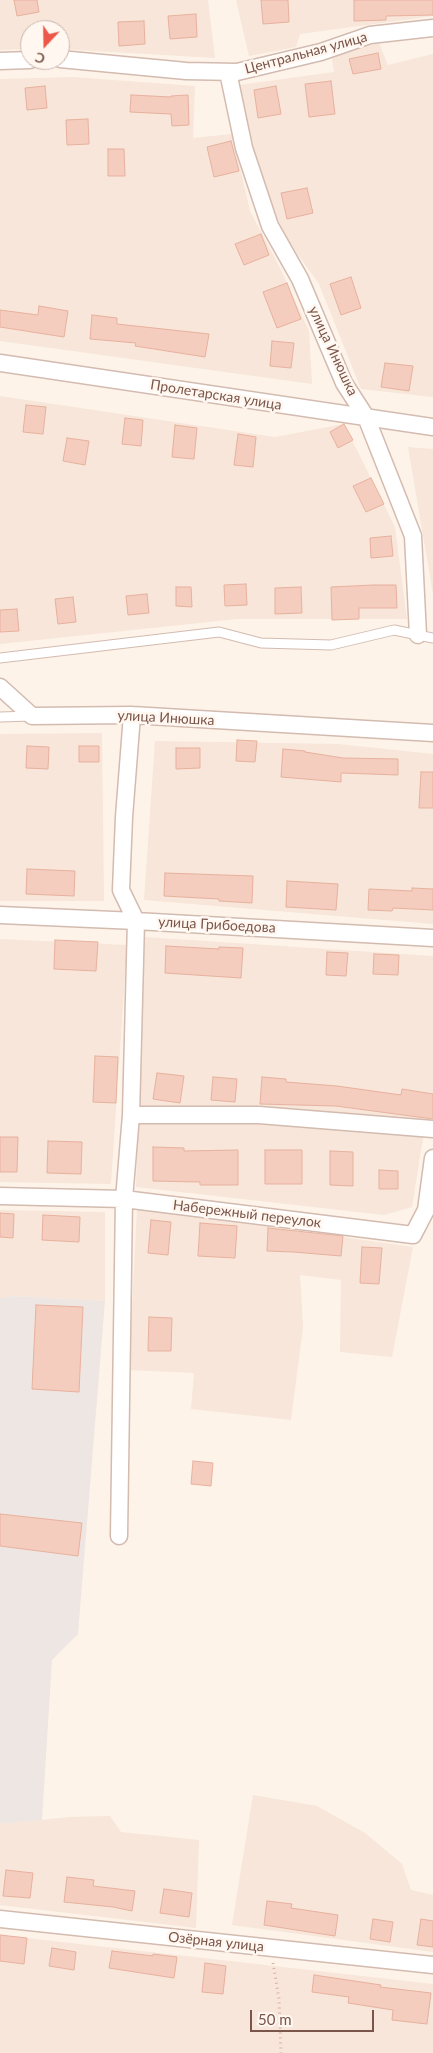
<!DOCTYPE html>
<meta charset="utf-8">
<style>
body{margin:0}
#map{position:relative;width:433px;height:2053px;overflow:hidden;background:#fdf3e9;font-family:Lato,sans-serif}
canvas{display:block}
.north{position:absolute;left:20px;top:20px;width:50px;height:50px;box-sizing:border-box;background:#fff7f0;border:1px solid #cab6ae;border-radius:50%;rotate:201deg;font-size:14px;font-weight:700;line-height:20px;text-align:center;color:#7a554a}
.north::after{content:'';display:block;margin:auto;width:18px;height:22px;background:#eb5849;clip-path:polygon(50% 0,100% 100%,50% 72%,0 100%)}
.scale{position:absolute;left:250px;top:2010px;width:124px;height:22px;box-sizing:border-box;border:2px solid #7a554a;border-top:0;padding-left:6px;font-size:15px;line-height:18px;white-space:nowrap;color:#7a554a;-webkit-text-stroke:4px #fff7f0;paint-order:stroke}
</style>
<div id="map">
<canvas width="433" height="2053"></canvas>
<div class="north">С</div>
<div class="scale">50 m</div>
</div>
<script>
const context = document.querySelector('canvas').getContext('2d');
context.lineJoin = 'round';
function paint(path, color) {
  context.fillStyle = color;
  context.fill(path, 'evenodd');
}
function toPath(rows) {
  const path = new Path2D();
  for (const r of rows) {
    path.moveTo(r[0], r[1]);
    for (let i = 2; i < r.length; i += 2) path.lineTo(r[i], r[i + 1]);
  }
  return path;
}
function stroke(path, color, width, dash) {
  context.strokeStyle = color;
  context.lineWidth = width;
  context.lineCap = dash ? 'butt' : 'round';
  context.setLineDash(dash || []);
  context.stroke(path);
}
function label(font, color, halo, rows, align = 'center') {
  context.font = font + ' Lato,sans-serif';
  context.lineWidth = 5;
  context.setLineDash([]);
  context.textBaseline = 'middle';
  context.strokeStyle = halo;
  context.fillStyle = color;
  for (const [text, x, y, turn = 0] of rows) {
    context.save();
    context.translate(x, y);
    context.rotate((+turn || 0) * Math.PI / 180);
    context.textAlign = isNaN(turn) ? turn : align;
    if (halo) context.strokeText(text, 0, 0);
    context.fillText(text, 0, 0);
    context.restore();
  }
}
paint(toPath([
 [0,0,208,0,215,58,60,49,60,30,30,30,30,49,0,50],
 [236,0,433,0,433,16,300,34,296,47,249,56],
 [379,43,388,65,433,54,433,397,361,389,319,284,284,235,256,162,239,85,334,72,331,54],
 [73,77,195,86,193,138,232,134,250,211,279,266,309,331,312,384,0,341,0,79],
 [0,396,275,437,344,424,395,527,407,619,237,619,0,644],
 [408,447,433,449,433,594],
 [102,733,104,901,0,901,0,734],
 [155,741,338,744,433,754,433,924,144,900],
 [144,937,433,956,433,1130,423,1138,412,1207,384,1215,136,1187],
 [0,939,127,945,111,1184,0,1182],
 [137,1208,413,1247,392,1357,340,1352,341,1280,300,1275,303,1327,291,1420,191,1409,194,1373,129,1370],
 [0,1210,105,1212,105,1301,13,1296,0,1298],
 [253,1795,317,1806,365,1833,402,1864,411,1890,433,1895,433,1952,232,1925],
 [110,1816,121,1832,199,1840,196,1928,0,1905,0,1824,70,1817],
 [0,1935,433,1984,433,2053,0,2053]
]), '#f7e6d9');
paint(toPath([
 [13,1296,105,1301,78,1634,52,1660,42,1820,0,1824,0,1298]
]), '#eee6e2');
const building = toPath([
 [14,0,37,0,39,12,17,16,14,0],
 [261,0,288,0,289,22,263,24,261,0],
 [354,0,433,0,433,15,386,16,386,20,354,21,354,0],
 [196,14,197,37,170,39,168,16,196,14],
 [144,21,145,44,119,46,118,22,144,21],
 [378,53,381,69,353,74,349,59,378,53],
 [331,81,335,114,309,117,305,84,331,81],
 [45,86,47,108,27,110,25,88,45,86],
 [276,86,281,114,258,118,254,90,276,86],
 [131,95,171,97,171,96,188,95,189,125,172,126,171,114,130,112,131,95],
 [88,119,89,144,67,145,66,120,88,119],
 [231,141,239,171,214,177,207,147,231,141],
 [108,149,124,149,125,176,108,176,108,149],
 [307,188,313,213,287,219,281,193,307,188],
 [261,234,269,255,244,265,235,244,261,234],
 [351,277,361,308,341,315,330,284,351,277],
 [287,283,301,319,277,328,263,292,287,283],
 [39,306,68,311,64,337,0,327,0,310,38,315,39,306],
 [92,315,117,318,117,324,209,334,205,357,135,346,136,343,90,339,92,315],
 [272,341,294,343,291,368,270,366,272,341],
 [385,363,413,366,409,391,381,387,385,363],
 [26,405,46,407,43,434,23,432,26,405],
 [125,418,143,420,141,446,122,444,125,418],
 [344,424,353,440,338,448,330,432,344,424],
 [175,425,197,428,194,459,172,457,175,425],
 [238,434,256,437,253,467,234,465,238,434],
 [67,438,89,441,85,465,63,461,67,438],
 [371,478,384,504,366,512,353,486,371,478],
 [391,536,393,556,371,558,370,538,391,536],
 [246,584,247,605,225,606,224,585,246,584],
 [374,585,396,585,397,608,359,608,359,619,332,620,331,587,374,585],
 [176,587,191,587,192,607,176,606,176,587],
 [301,587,302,613,275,614,275,588,301,587],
 [147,594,149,613,128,615,126,596,147,594],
 [73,597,76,622,58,624,55,599,73,597],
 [17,609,19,631,0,632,0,610,17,609],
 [237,740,257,741,255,762,236,761,237,740],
 [27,746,49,747,48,769,26,768,27,746],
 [79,746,99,746,99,762,79,762,79,746],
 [176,748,200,748,200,768,176,769,176,748],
 [283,749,305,751,305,752,343,758,398,759,398,775,341,773,341,782,281,777,283,749],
 [421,772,433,772,433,808,419,808,421,772],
 [27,869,75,871,74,896,26,894,27,869],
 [165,873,253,876,252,903,219,901,219,899,164,896,165,873],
 [287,881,338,884,336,910,286,907,287,881],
 [412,888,433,889,433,910,393,908,392,911,368,910,369,889,412,891,412,888],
 [55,940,98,942,96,971,54,969,55,940],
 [166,946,219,949,219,947,243,948,241,978,165,973,166,946],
 [327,952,348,953,346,976,326,975,327,952],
 [374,954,399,955,398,975,373,974,374,954],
 [95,1056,118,1057,116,1103,93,1102,95,1056],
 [157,1073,184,1076,180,1103,153,1099,157,1073],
 [213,1077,237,1079,235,1102,211,1100,213,1077],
 [262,1077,286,1079,286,1082,337,1086,401,1095,402,1089,433,1094,433,1119,336,1106,260,1104,262,1077],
 [0,1137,18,1137,17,1172,0,1172,0,1137],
 [48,1141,82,1142,81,1174,47,1173,48,1141],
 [153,1147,184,1148,184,1151,238,1150,238,1185,200,1185,200,1182,153,1181,153,1147],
 [265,1150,302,1150,302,1184,265,1184,265,1150],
 [330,1151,353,1152,353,1186,330,1185,330,1151],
 [379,1170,398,1171,398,1189,379,1189,379,1170],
 [0,1213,14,1214,13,1238,0,1237,0,1213],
 [43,1215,80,1217,79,1242,42,1240,43,1215],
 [151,1220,171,1222,168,1255,148,1253,151,1220],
 [200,1223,237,1226,235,1258,198,1256,200,1223],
 [268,1228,343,1236,341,1256,293,1252,267,1251,268,1228],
 [362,1247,382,1248,379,1284,360,1283,362,1247],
 [36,1305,83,1307,79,1392,32,1389,36,1305],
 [149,1317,172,1318,171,1351,148,1351,149,1317],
 [193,1461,213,1463,211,1486,191,1484,193,1461],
 [0,1514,82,1523,78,1556,0,1546,0,1514],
 [6,1870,33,1873,30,1898,3,1896,6,1870],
 [67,1877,94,1880,93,1886,135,1891,132,1911,113,1907,64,1902,67,1877],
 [164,1889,192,1893,189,1917,160,1913,164,1889],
 [267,1901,292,1904,291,1908,338,1915,335,1936,264,1925,267,1901],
 [373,1919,393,1922,390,1942,370,1939,373,1919],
 [421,1919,433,1921,433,1947,417,1945,421,1919],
 [0,1935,27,1938,24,1964,0,1961,0,1935],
 [52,1948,76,1952,74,1970,49,1966,52,1948],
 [112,1951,153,1956,153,1954,177,1957,174,1978,109,1968,112,1951],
 [205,1963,226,1966,223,1994,202,1992,205,1963],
 [314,1975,381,1985,380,1987,431,1993,427,2024,392,2020,393,2010,348,2003,349,1997,312,1992,314,1975]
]);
paint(building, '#f4cdbf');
stroke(building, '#e8b19e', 1);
const lane = toPath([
 [0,658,219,632,261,643,331,645,394,630,433,638],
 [0,717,32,716]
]);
const street = toPath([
 [60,59,186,71,237,72,321,52,370,35,433,28],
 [0,61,30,60],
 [228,72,244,148,270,226,300,279,344,383,366,417,413,536,418,635],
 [0,363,433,427],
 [0,687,32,716,132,715,433,733],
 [0,915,136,921,433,938],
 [131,1115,259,1115,433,1129],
 [0,1196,124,1199,413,1235,426,1210,433,1158],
 [119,1536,124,1199,131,1115,136,921,121,890,124,817,132,715],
 [0,1919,433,1965]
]);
stroke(lane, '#d3bbb0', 11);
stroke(street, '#d3bbb0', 19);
stroke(toPath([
 [273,1963,279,1999,281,2053]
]), '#dab0a1', 3, [1, 4]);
stroke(lane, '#fff', 9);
stroke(street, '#fff', 16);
label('14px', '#7a554a', '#fff7f0', [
 ["Центральная улица",306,53,-15],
 ["улица Инюшка",333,351,65],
 ["Пролетарская улица",216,395,9],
 ["улица Инюшка",166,718,3],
 ["улица Грибоедова",217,925,3],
 ["Набережный переулок",247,1214,7],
 ["Озёрная улица",216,1942,6]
]);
</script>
